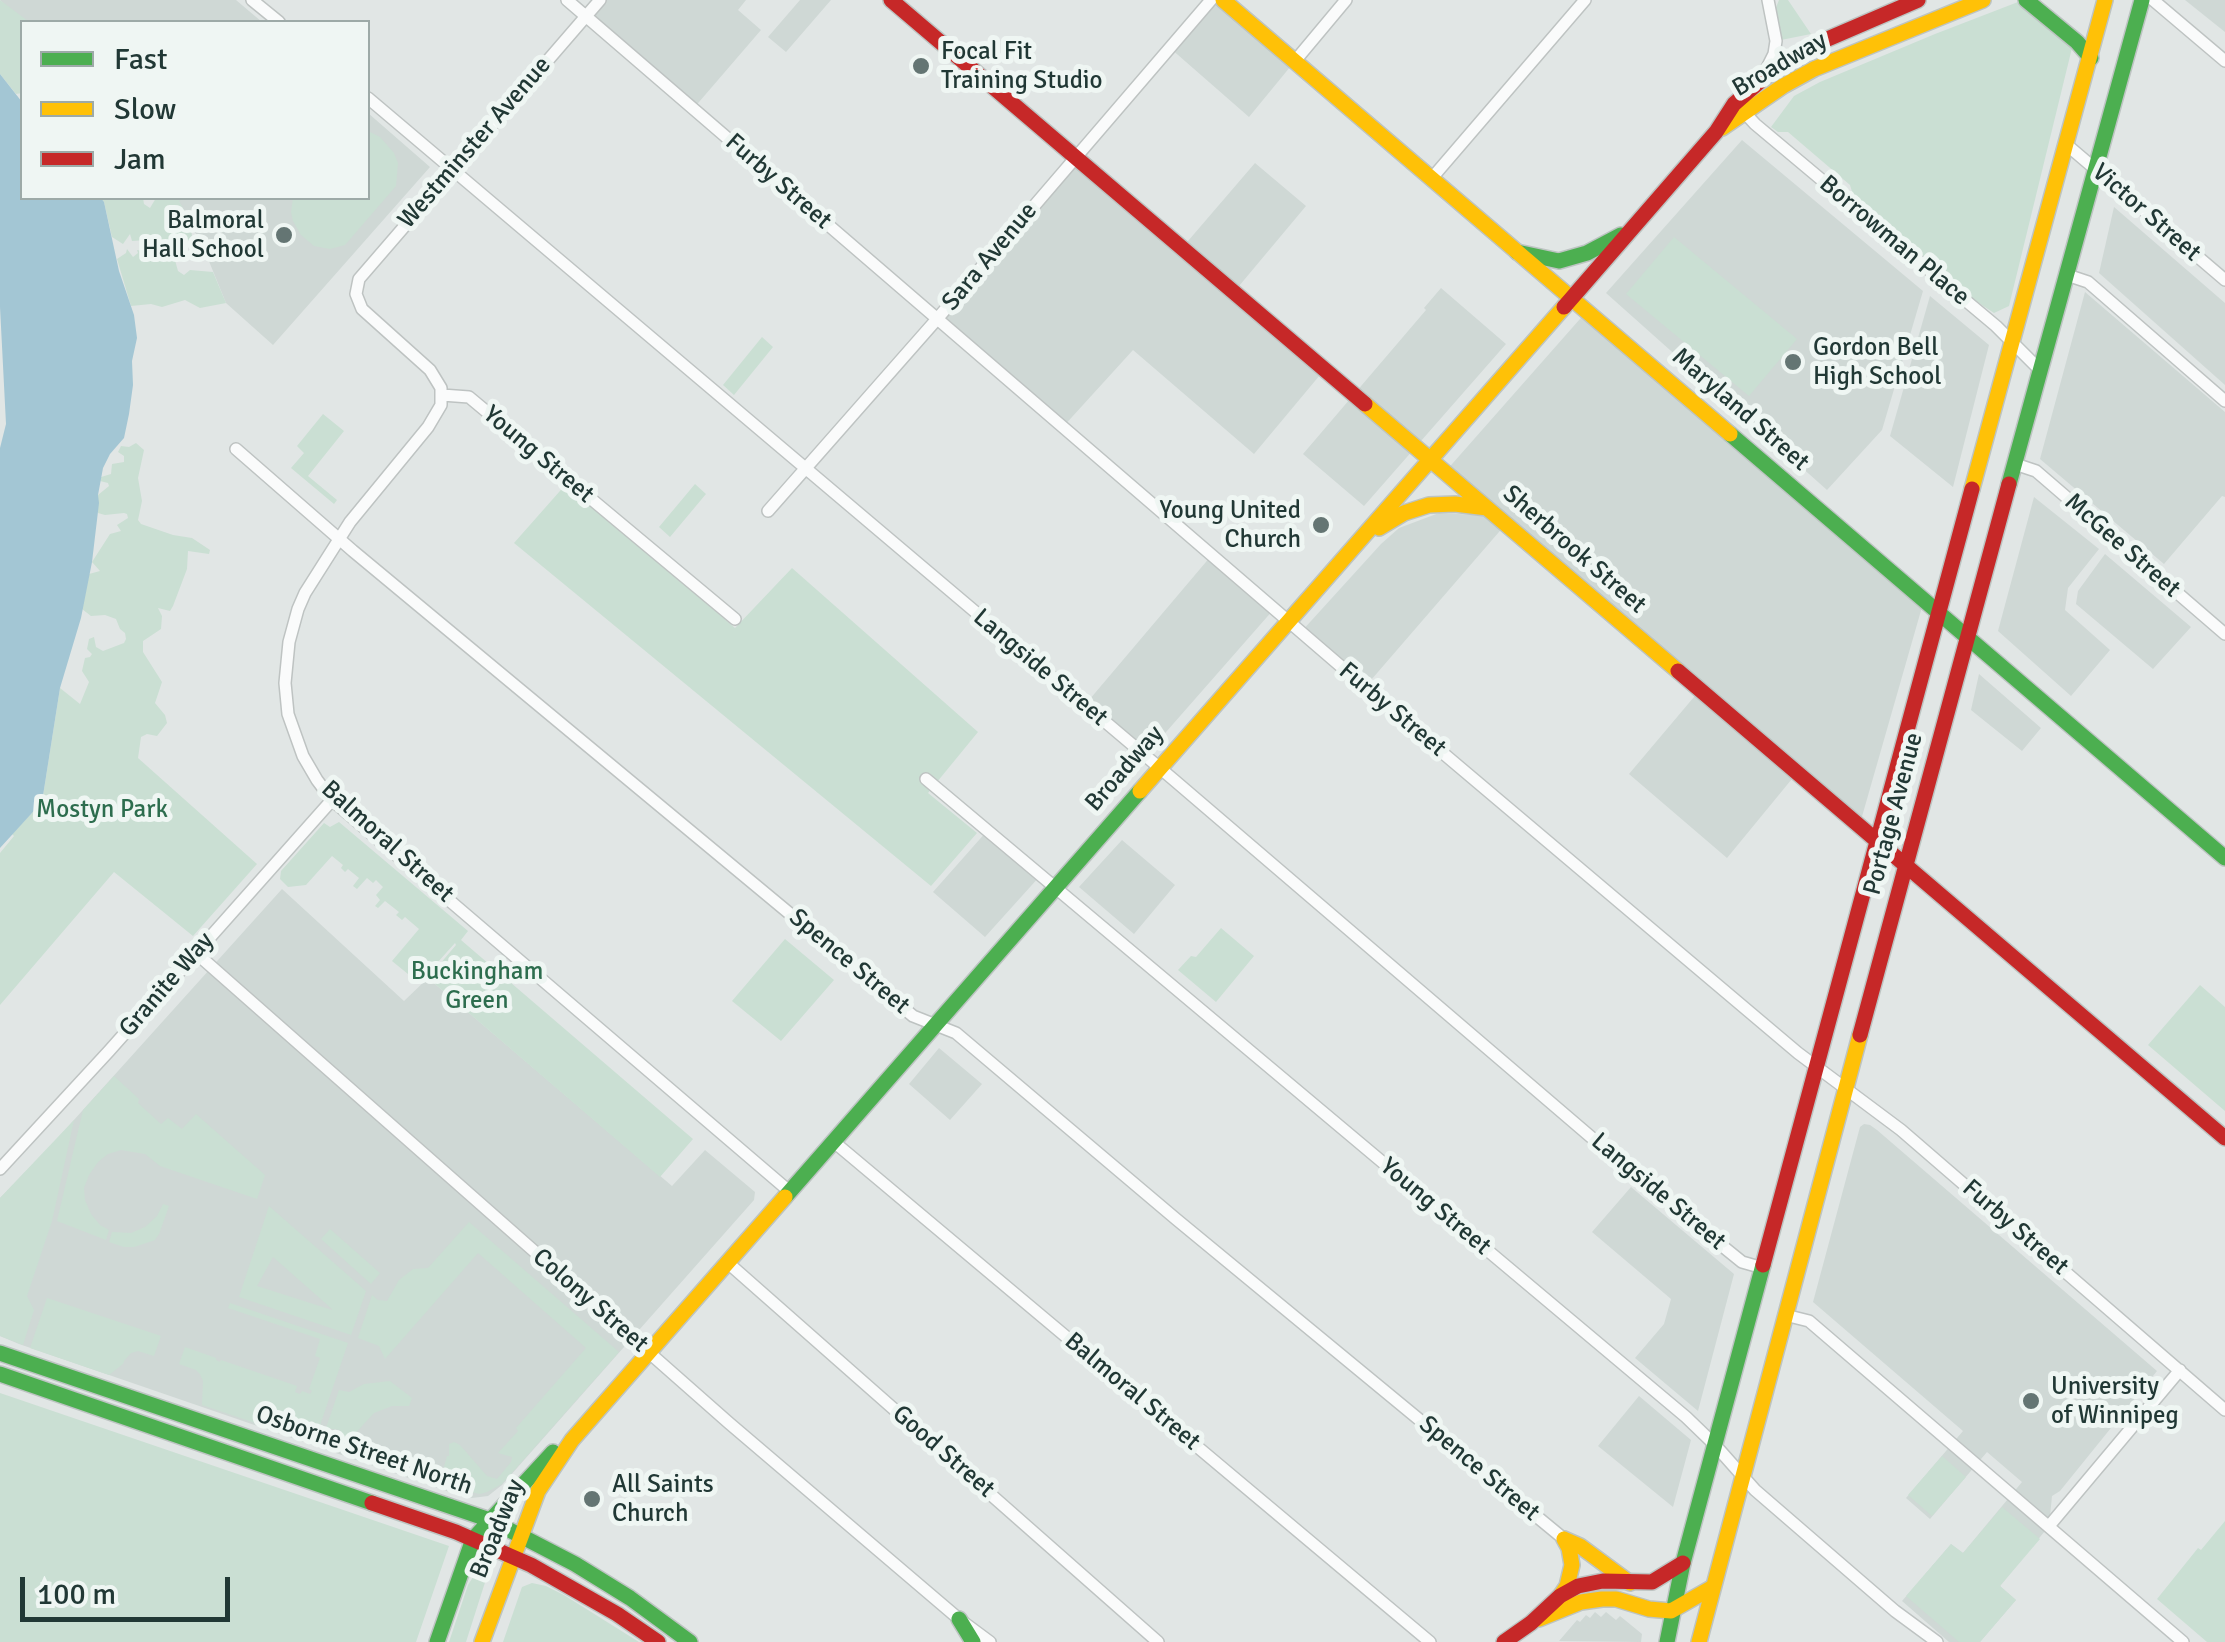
<!DOCTYPE html>
<style>
body{margin:0}
#map{position:relative;width:2225px;height:1642px;overflow:hidden;background:#e1e6e5;font-family:Signika,sans-serif}
canvas{display:block}
.legend{position:absolute;left:20px;top:20px;width:350px;height:180px;box-sizing:border-box;background:#eff6f3;border:2px solid #9daaa7;margin:0;padding:12px 18px;list-style:none;font-size:30px;color:#213835}
.legend li{display:flex;align-items:center;gap:20px;height:50px}
.legend b{width:50px;border:2px solid #9daaa7}
.scale{position:absolute;left:20px;top:1577px;width:210px;height:45px;box-sizing:border-box;border:5px solid #213835;border-top:0;padding-left:12px;font-size:30px;line-height:35px;white-space:nowrap;color:#213835;-webkit-text-stroke:8px #eff6f3;paint-order:stroke}
</style>
<div id="map">
<canvas width="2225" height="1642"></canvas>
<ul class="legend">
<li><b style="height:12px;background:#4caf50"></b>Fast</li>
<li><b style="height:12px;background:#ffc107"></b>Slow</li>
<li><b style="height:12px;background:#c62828"></b>Jam</li>
</ul>
<div class="scale">100 m</div>
</div>
<script>
const context = document.querySelector('canvas').getContext('2d');
context.lineJoin = 'round';
function paint(path, color) {
  context.fillStyle = color;
  context.fill(path, 'evenodd');
}
function toPath(rows) {
  const path = new Path2D();
  for (const r of rows) {
    path.moveTo(r[0], r[1]);
    for (let i = 2; i < r.length; i += 2) path.lineTo(r[i], r[i + 1]);
  }
  return path;
}
function stroke(path, color, width, dash) {
  context.strokeStyle = color;
  context.lineWidth = width;
  context.lineCap = dash ? 'butt' : 'round';
  context.setLineDash(dash || []);
  context.stroke(path);
}
function label(font, color, halo, rows, align = 'center') {
  context.font = font + ' Signika,sans-serif';
  context.lineWidth = 10;
  context.setLineDash([]);
  context.textBaseline = 'middle';
  context.strokeStyle = halo;
  context.fillStyle = color;
  for (const [text, x, y, turn = 0] of rows) {
    context.save();
    context.translate(x, y);
    context.rotate((+turn || 0) * Math.PI / 180);
    context.textAlign = isNaN(turn) ? turn : align;
    if (halo) context.strokeText(text, 0, 0);
    context.fillText(text, 0, 0);
    context.restore();
  }
}
paint(toPath([
 [0,0,236,0,262,22,22,22],
 [600,0,746,0,738,10,761,30,693,109,586,16],
 [800,0,831,0,786,52,768,37],
 [1211,0,1223,0,1295,61,1249,117,1170,48],
 [2185,0,2225,0,2225,32],
 [368,113,430,167,273,345,226,303,204,249,177,198,368,198],
 [1742,140,1923,291,1882,430,1827,490,1606,293],
 [1075,157,1182,248,1255,163,1306,206,1234,292,1325,369,1254,454,1133,350,1062,428,937,319],
 [2114,207,2225,303,2225,385,2099,273],
 [1441,288,1506,344,1364,506,1303,454,1426,310,1424,308],
 [2085,292,2225,412,2225,497,2222,496,2164,564,2040,459],
 [1930,296,1989,345,1953,487,1890,436],
 [1587,311,1924,600,1859,827,1796,774,1727,858,1629,774,1699,691,1505,525,1365,687,1301,632,1381,544,1399,528,1439,513,1495,516,1445,472],
 [2034,497,2099,549,2068,588,2065,610,2110,650,2071,696,1998,631],
 [2105,554,2191,627,2153,669,2076,604,2078,591],
 [1211,556,1274,609,1145,756,1084,706],
 [1979,674,2041,728,2022,751,1971,710],
 [987,831,1040,876,985,937,933,892],
 [1122,840,1175,885,1134,934,1079,887],
 [282,889,404,1001,428,978,672,1186,705,1150,755,1192,754,1200,502,1485,488,1496,472,1498,458,1495,19,1344,0,1336,0,1198,55,1141],
 [939,1048,982,1084,950,1120,909,1084],
 [1864,1124,1870,1125,1877,1130,2157,1371,2060,1491,2052,1496,2049,1526,2000,1586,2016,1600,1980,1642,1949,1642,1902,1601,1951,1544,1963,1553,2022,1482,1987,1452,1930,1519,1906,1498,1963,1431,1813,1302,1860,1127],
 [1631,1187,1734,1274,1698,1411,1635,1358,1664,1324,1671,1299,1592,1232],
 [1639,1396,1691,1440,1673,1507,1598,1446],
 [1595,1612,1601,1617,1606,1612,1616,1620,1620,1616,1642,1634,1641,1642,1559,1641,1577,1620,1580,1622,1586,1615,1590,1618]
]), '#cfd8d5');
paint(toPath([
 [0,0,28,21,57,22,22,22,22,93,16,94,0,74],
 [1779,0,1788,0,1811,34,1776,41,1775,10],
 [2018,2,2072,48,2009,306,1994,313,1924,267,1854,198,1850,185,1788,132,1778,132,1771,127,1794,96,1820,82,1935,34],
 [368,131,380,137,394,153,398,163,396,186,345,245,330,249,314,246,301,235,293,221,291,212,293,198,368,198],
 [101,198,143,198,144,204,150,208,156,198,164,200,165,198,183,198,179,201,190,221,192,236,190,241,175,249,173,253,178,271,184,275,190,270,213,272,226,303,200,308,185,300,162,307,151,304,131,306,117,259,126,253,127,249,133,257,138,253,137,250,146,252,147,240,132,241,130,234,123,244,112,237,104,202],
 [1674,237,1797,339,1749,396,1626,294],
 [762,337,773,347,734,395,723,385],
 [323,414,344,431,308,476,337,500,334,504,291,468,304,453,297,446],
 [136,443,144,450,138,478,142,501,138,520,141,524,173,535,192,538,210,550,209,554,188,551,187,569,173,606,170,611,158,608,162,616,161,629,143,641,143,652,162,682,155,703,165,715,167,723,157,736,147,734,141,737,138,758,257,864,193,936,114,872,0,1005,0,853,14,836,12,834,42,802,60,688,80,704,89,682,82,671,85,658,90,657,92,654,87,649,89,639,94,637,96,647,103,651,124,643,126,639,125,633,120,629,116,619,105,615,91,616,82,609,89,574,100,571,92,562,110,534,121,531,117,525,128,518,127,514,124,513,105,515,98,513,98,495,109,486,108,483,100,481,101,477,111,474,112,464,124,462,124,456,118,452,121,446,129,447],
 [567,483,735,628,792,568,978,732,928,793,977,833,931,886,514,543],
 [695,484,706,494,670,537,659,527],
 [339,822,468,931,461,940,693,1139,660,1177,428,978,456,945,455,943,419,983,392,961,419,929,405,917,402,920,396,915,399,912,385,901,378,908,375,906,380,900,376,895,383,887,376,880,373,883,367,878,357,889,353,886,359,878,348,869,345,872,341,868,343,865,332,856,306,885,288,887,280,879,281,871,324,823,330,827],
 [1221,928,1254,956,1216,1002,1178,970,1191,956,1196,957],
 [785,939,834,980,781,1041,732,1001],
 [2200,985,2225,1007,2225,1111,2148,1045],
 [114,1076,139,1099,138,1103,161,1124,168,1118,182,1129,196,1114,265,1175,257,1199,160,1166,145,1154,121,1150,108,1154,98,1162,89,1175,84,1188,85,1200,91,1214,100,1225,109,1230,106,1240,57,1221,83,1110],
 [74,1120,52,1221,27,1296,34,1310,23,1345,0,1336,0,1198],
 [163,1204,169,1206,159,1234,155,1240,134,1247,124,1247,109,1242,112,1232,131,1233,145,1227,157,1216],
 [269,1206,366,1291,351,1335,239,1297],
 [273,1257,332,1309,332,1310,257,1286],
 [469,1222,619,1352,502,1484,487,1492,480,1494,455,1489,442,1474,447,1456,449,1456,449,1444,454,1442,460,1445,487,1476,497,1479,511,1462,512,1457,498,1453,518,1431,516,1428,586,1348,478,1253,385,1359,379,1346,358,1338,372,1295,378,1300,387,1301,399,1280,413,1269,428,1268],
 [330,1229,380,1273,371,1284,321,1239],
 [47,1298,161,1336,154,1356,138,1351,131,1353,124,1361,123,1364,109,1375,30,1348],
 [230,1303,348,1343,314,1443,202,1405,203,1381,200,1374,196,1370,179,1364,185,1347,216,1358,216,1360,220,1362,221,1360,297,1386,295,1392,300,1394,302,1391,310,1394,312,1391,309,1389,320,1358,315,1356,320,1339,228,1308],
 [390,1381,412,1398,409,1406,392,1406,374,1413,340,1450,320,1445,322,1439,336,1445,343,1438,340,1430,326,1428,339,1390,349,1392,364,1384],
 [0,1393,449,1546,416,1642,0,1642],
 [1942,1456,1966,1477,1932,1516,1908,1495],
 [2002,1507,2040,1539,2000,1586,2016,1600,1980,1642,1959,1642,1906,1596,1951,1544,1963,1553],
 [2225,1521,2225,1642,2207,1642,2157,1599,2198,1548,2201,1550],
 [478,1569,488,1573,466,1642,449,1642,468,1585],
 [532,1583,546,1586,564,1595,639,1642,503,1642,522,1587]
]), '#cadfd3');
paint(toPath([
 [0,74,22,102,22,198,101,198,104,202,119,271,134,315,137,338,132,361,133,385,129,414,124,438,110,454,103,468,98,495,99,503,92,562,81,618,60,688,42,802,0,848,0,448,6,424,0,307]
]), '#a3c6d4');
const street = toPath([
 [252,0,279,22],
 [567,0,1373,694,1798,1053,1901,1130,2225,1410],
 [600,0,359,279,356,294,362,309,430,370,441,388,441,405,428,427,350,522,305,593,298,609,289,642,285,683,288,714,303,756,317,780,332,800,789,1191],
 [2153,0,2225,61],
 [1295,61,1346,0],
 [1767,68,1774,54,1776,41,1768,0],
 [368,98,1174,780,1647,1185,1742,1262,1763,1268],
 [1745,113,1755,124,1996,326,2041,371],
 [2067,145,2225,280],
 [1432,178,1585,0],
 [2067,275,2088,282,2225,401],
 [442,395,469,397,735,619],
 [236,449,353,551,913,1016,956,1033,1176,1219,1564,1539],
 [2015,464,2036,471,2225,634],
 [768,511,937,319,1211,0],
 [926,779,1686,1417,1715,1445,1755,1490,1895,1611,1937,1642],
 [196,953,729,1423,959,1619,990,1642],
 [834,1142,1430,1642],
 [0,1169,109,1051,332,800],
 [727,1262,1158,1642],
 [1785,1315,1809,1321,2183,1642],
 [2049,1526,2180,1370]
]);
const fast = toPath([
 [2026,0,2077,42,2091,58],
 [1517,252,1559,261,1587,253,1621,235],
 [1730,434,2225,858],
 [2009,484,2142,0],
 [785,1197,1140,791],
 [0,1353,490,1520,575,1564,630,1598,690,1642],
 [0,1374,372,1503],
 [959,1619,973,1642],
 [437,1642,473,1539,553,1452],
 [1667,1642,1683,1563,1763,1265]
]);
const slow = toPath([
 [1223,0,1730,434],
 [1722,128,1783,86,1814,69,1983,0],
 [1365,404,1678,671],
 [1972,489,2105,0],
 [1379,528,1404,513,1429,505,1455,504,1487,508],
 [1140,791,1564,307],
 [1564,1539,1580,1546,1630,1583],
 [1561,1595,1567,1586,1572,1565,1569,1548,1564,1539],
 [1539,1619,1581,1602,1602,1599,1616,1599,1649,1609,1671,1611,1713,1587],
 [482,1642,538,1491,572,1440,785,1197],
 [1699,1642,1860,1035]
]);
const jam = toPath([
 [891,0,1365,404],
 [1564,307,1716,132,1734,104,1774,69,1809,47,1918,0],
 [1678,671,2225,1138],
 [1860,1035,2009,484],
 [1763,1265,1972,489],
 [372,1503,456,1532,531,1565,617,1614,658,1642],
 [1504,1642,1531,1623,1560,1596,1578,1586,1603,1581,1652,1582,1683,1563]
]);
stroke(street, '#bec3c2', 14);
stroke(fast, '#bdc4c2', 18);
stroke(slow, '#bdc4c2', 18);
stroke(jam, '#bdc4c2', 18);
stroke(street, '#fafbfb', 11);
stroke(fast, '#4caf50', 15);
stroke(slow, '#ffc107', 15);
stroke(jam, '#c62828', 15);
for (const [x, y, r, color] of [
 [921,66,10,"#647573"],
 [284,235,10,"#647573"],
 [1793,362,10,"#647573"],
 [1321,525,10,"#647573"],
 [2031,1401,10,"#647573"],
 [592,1499,10,"#647573"]
]) {
  const dot = new Path2D();
  dot.arc(x, y, r, 0, 2 * Math.PI);
  context.fillStyle = color;
  context.fill(dot);
  stroke(dot, '#eff6f3', 4);
}
label('25px', '#213835', '#eff6f3', [
 ["Focal Fit",941,52],
 ["Training Studio",941,81],
 ["Balmoral",264,221,"right"],
 ["Hall School",264,250,"right"],
 ["Gordon Bell",1813,348],
 ["High School",1813,377],
 ["Young United",1301,511,"right"],
 ["Church",1301,540,"right"],
 ["University",2051,1387],
 ["of Winnipeg",2051,1416],
 ["All Saints",612,1485],
 ["Church",612,1514]
], 'left');
label('25px', '#213835', '#eff6f3', [
 ["Broadway",1780,65,-30],
 ["Westminster Avenue",475,143,-49],
 ["Furby Street",778,182,41],
 ["Victor Street",2146,213,41],
 ["Borrowman Place",1894,241,40],
 ["Sara Avenue",990,257,-50],
 ["Maryland Street",1740,410,41],
 ["Young Street",538,455,40],
 ["McGee Street",2122,546,41],
 ["Sherbrook Street",1574,550,41],
 ["Langside Street",1040,668,40],
 ["Furby Street",1392,710,40],
 ["Broadway",1125,769,-49],
 ["Portage Avenue",1894,814,-75],
 ["Balmoral Street",387,842,42],
 ["Spence Street",849,962,40],
 ["Granite Way",167,985,-49],
 ["Langside Street",1658,1192,40],
 ["Young Street",1435,1207,40],
 ["Furby Street",2015,1228,41],
 ["Colony Street",590,1301,41],
 ["Balmoral Street",1132,1392,40],
 ["Osborne Street North",364,1451,19],
 ["Good Street",943,1452,41],
 ["Spence Street",1479,1469,40],
 ["Broadway",498,1529,-68]
]);
label('25px', '#2d6d4e', '#eff6f3', [
 ["Mostyn Park",102,810],
 ["Buckingham",477,972],
 ["Green",477,1001]
]);
</script>
